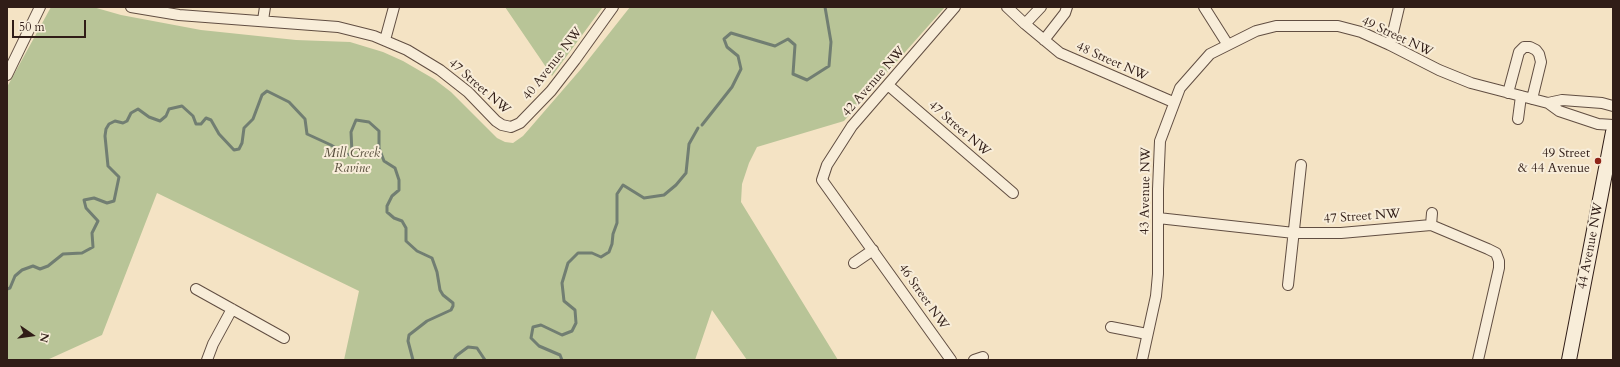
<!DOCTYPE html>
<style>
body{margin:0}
#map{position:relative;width:1620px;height:367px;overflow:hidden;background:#f4e3c4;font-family:Cardo,serif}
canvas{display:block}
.frame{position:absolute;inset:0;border:8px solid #301d17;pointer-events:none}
.north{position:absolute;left:12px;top:315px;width:40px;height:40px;-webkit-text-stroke:3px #f8edd9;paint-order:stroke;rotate:103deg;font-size:11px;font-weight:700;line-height:16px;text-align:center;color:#301d17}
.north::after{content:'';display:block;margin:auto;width:14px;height:18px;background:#301d17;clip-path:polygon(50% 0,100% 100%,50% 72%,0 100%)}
.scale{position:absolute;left:12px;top:20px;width:74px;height:18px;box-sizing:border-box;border:2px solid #301d17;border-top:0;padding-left:5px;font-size:12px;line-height:14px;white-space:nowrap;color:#301d17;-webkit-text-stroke:3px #f8edd9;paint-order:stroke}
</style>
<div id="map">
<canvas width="1620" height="367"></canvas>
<div class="frame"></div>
<div class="north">N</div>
<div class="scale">50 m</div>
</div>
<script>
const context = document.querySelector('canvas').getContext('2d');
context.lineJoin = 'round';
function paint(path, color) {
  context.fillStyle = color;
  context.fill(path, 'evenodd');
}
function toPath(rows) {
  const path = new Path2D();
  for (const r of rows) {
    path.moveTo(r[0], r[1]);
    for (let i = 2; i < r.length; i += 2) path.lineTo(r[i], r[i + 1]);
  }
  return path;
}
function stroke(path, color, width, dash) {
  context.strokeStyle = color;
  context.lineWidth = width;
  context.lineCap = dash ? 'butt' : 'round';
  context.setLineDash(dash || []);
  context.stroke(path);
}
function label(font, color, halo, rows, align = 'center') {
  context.font = font + ' Cardo,serif';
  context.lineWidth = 4;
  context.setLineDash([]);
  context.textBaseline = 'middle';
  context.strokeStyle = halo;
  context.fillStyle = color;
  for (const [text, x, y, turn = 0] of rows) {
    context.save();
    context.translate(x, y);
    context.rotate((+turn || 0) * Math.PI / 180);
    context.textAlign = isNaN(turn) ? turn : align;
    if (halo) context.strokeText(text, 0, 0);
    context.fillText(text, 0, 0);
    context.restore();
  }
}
paint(toPath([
 [51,7,93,7,121,15,201,30,296,40,350,42,383,52,403,61,434,79,451,92,497,138,505,142,513,143,523,136,581,69,630,7,945,7,844,121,757,147,749,163,742,184,741,202,838,360,747,360,712,310,695,360,344,360,359,291,157,193,102,335,47,360,7,360,7,87],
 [505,7,601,7,602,8,552,76]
]), '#b8c497');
stroke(toPath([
 [702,125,732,87,741,69,738,56,727,47,724,39,731,33,775,46,788,39,795,45,793,74,807,80,829,66,831,42,825,7],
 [7,289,10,288,15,276,22,270,33,266,40,269,48,266,63,254,82,253,93,247,92,233,98,221,86,208,84,200,94,198,107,203,114,201,119,177,108,166,105,136,106,129,109,124,115,121,123,123,127,121,131,113,138,109,149,117,160,121,166,116,169,109,182,106,193,116,196,124,201,124,206,118,211,120,219,134,234,150,239,149,242,143,244,128,253,119,262,95,267,91,289,102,305,119,307,134,331,145,347,155,352,153,351,132,356,120,369,122,379,131,379,148,384,161,395,168,399,180,399,190,392,196,387,206,387,212,394,218,402,221,406,228,406,241,417,251,432,258,437,272,440,290,443,295,453,303,453,306,451,310,427,321,409,335,408,341,413,360],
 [454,360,456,356,468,347,477,348,485,360],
 [562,360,560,355,539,346,531,338,533,327,541,325,562,335,572,331,576,323,575,310,564,301,562,283,568,263,578,253,592,253,601,257,609,252,612,244,613,234,617,223,617,194,623,185,644,198,664,195,676,185,686,173,689,144,698,128]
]), '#717e72', 3);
const street = toPath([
 [131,7,179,15,338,27,374,36,407,50,440,70,468,92,496,121,502,125,511,127,520,123,551,91,575,60,613,7],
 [1007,7,1025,24,1060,53,1173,102],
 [263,20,265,7],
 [1025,24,1041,7],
 [385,40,394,7],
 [1044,40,1065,13,1067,7],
 [1228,45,1256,31,1276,26,1338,26,1361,32,1390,45,1439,70,1471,83,1548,103,1562,100,1602,103,1613,106],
 [1390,45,1399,7],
 [7,75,40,7],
 [888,85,1013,193],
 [1508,93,1519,52,1524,47,1530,47,1536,50,1539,54,1541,62,1532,99],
 [1548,103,1559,111,1598,124,1613,125],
 [1518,119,1521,96],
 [1158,218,1294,233,1341,233,1431,225,1488,249,1496,253,1499,261,1499,268,1478,360],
 [1431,225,1432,213],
 [854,263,873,250],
 [1288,285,1301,165],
 [196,289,284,338],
 [1111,327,1147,334],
 [207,360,213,344,232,309],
 [951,360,822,180,827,165,852,126,955,7],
 [974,360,983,357],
 [1142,360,1156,296,1158,274,1158,189,1160,141,1180,88,1210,54,1228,45,1204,7]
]);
const secondary = toPath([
 [1569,360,1613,132]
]);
stroke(street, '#614e42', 12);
stroke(secondary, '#301d17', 16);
stroke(street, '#f8edd9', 10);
stroke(secondary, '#f8edd9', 14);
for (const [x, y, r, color] of [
 [1598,161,4,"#8f2418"]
]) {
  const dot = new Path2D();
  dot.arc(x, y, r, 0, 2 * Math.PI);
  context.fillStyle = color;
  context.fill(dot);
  stroke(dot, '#f8edd9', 1.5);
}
label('13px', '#301d17', '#f8edd9', [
 ["49 Street NW",1397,37,25],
 ["48 Street NW",1112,62,24],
 ["40 Avenue NW",553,64,-52],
 ["42 Avenue NW",874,82,-49],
 ["47 Street NW",479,87,41],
 ["47 Street NW",959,129,41],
 ["43 Avenue NW",1146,191,-89],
 ["47 Street NW",1362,217,-4],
 ["44 Avenue NW",1591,246,-79],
 ["46 Street NW",923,297,55]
]);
label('italic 13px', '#594f3d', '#f8edd9', [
 ["Mill Creek",352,154],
 ["Ravine",352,169]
]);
label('13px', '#301d17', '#f8edd9', [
 ["49 Street",1590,154],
 ["& 44 Avenue",1590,169]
], 'right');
</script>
